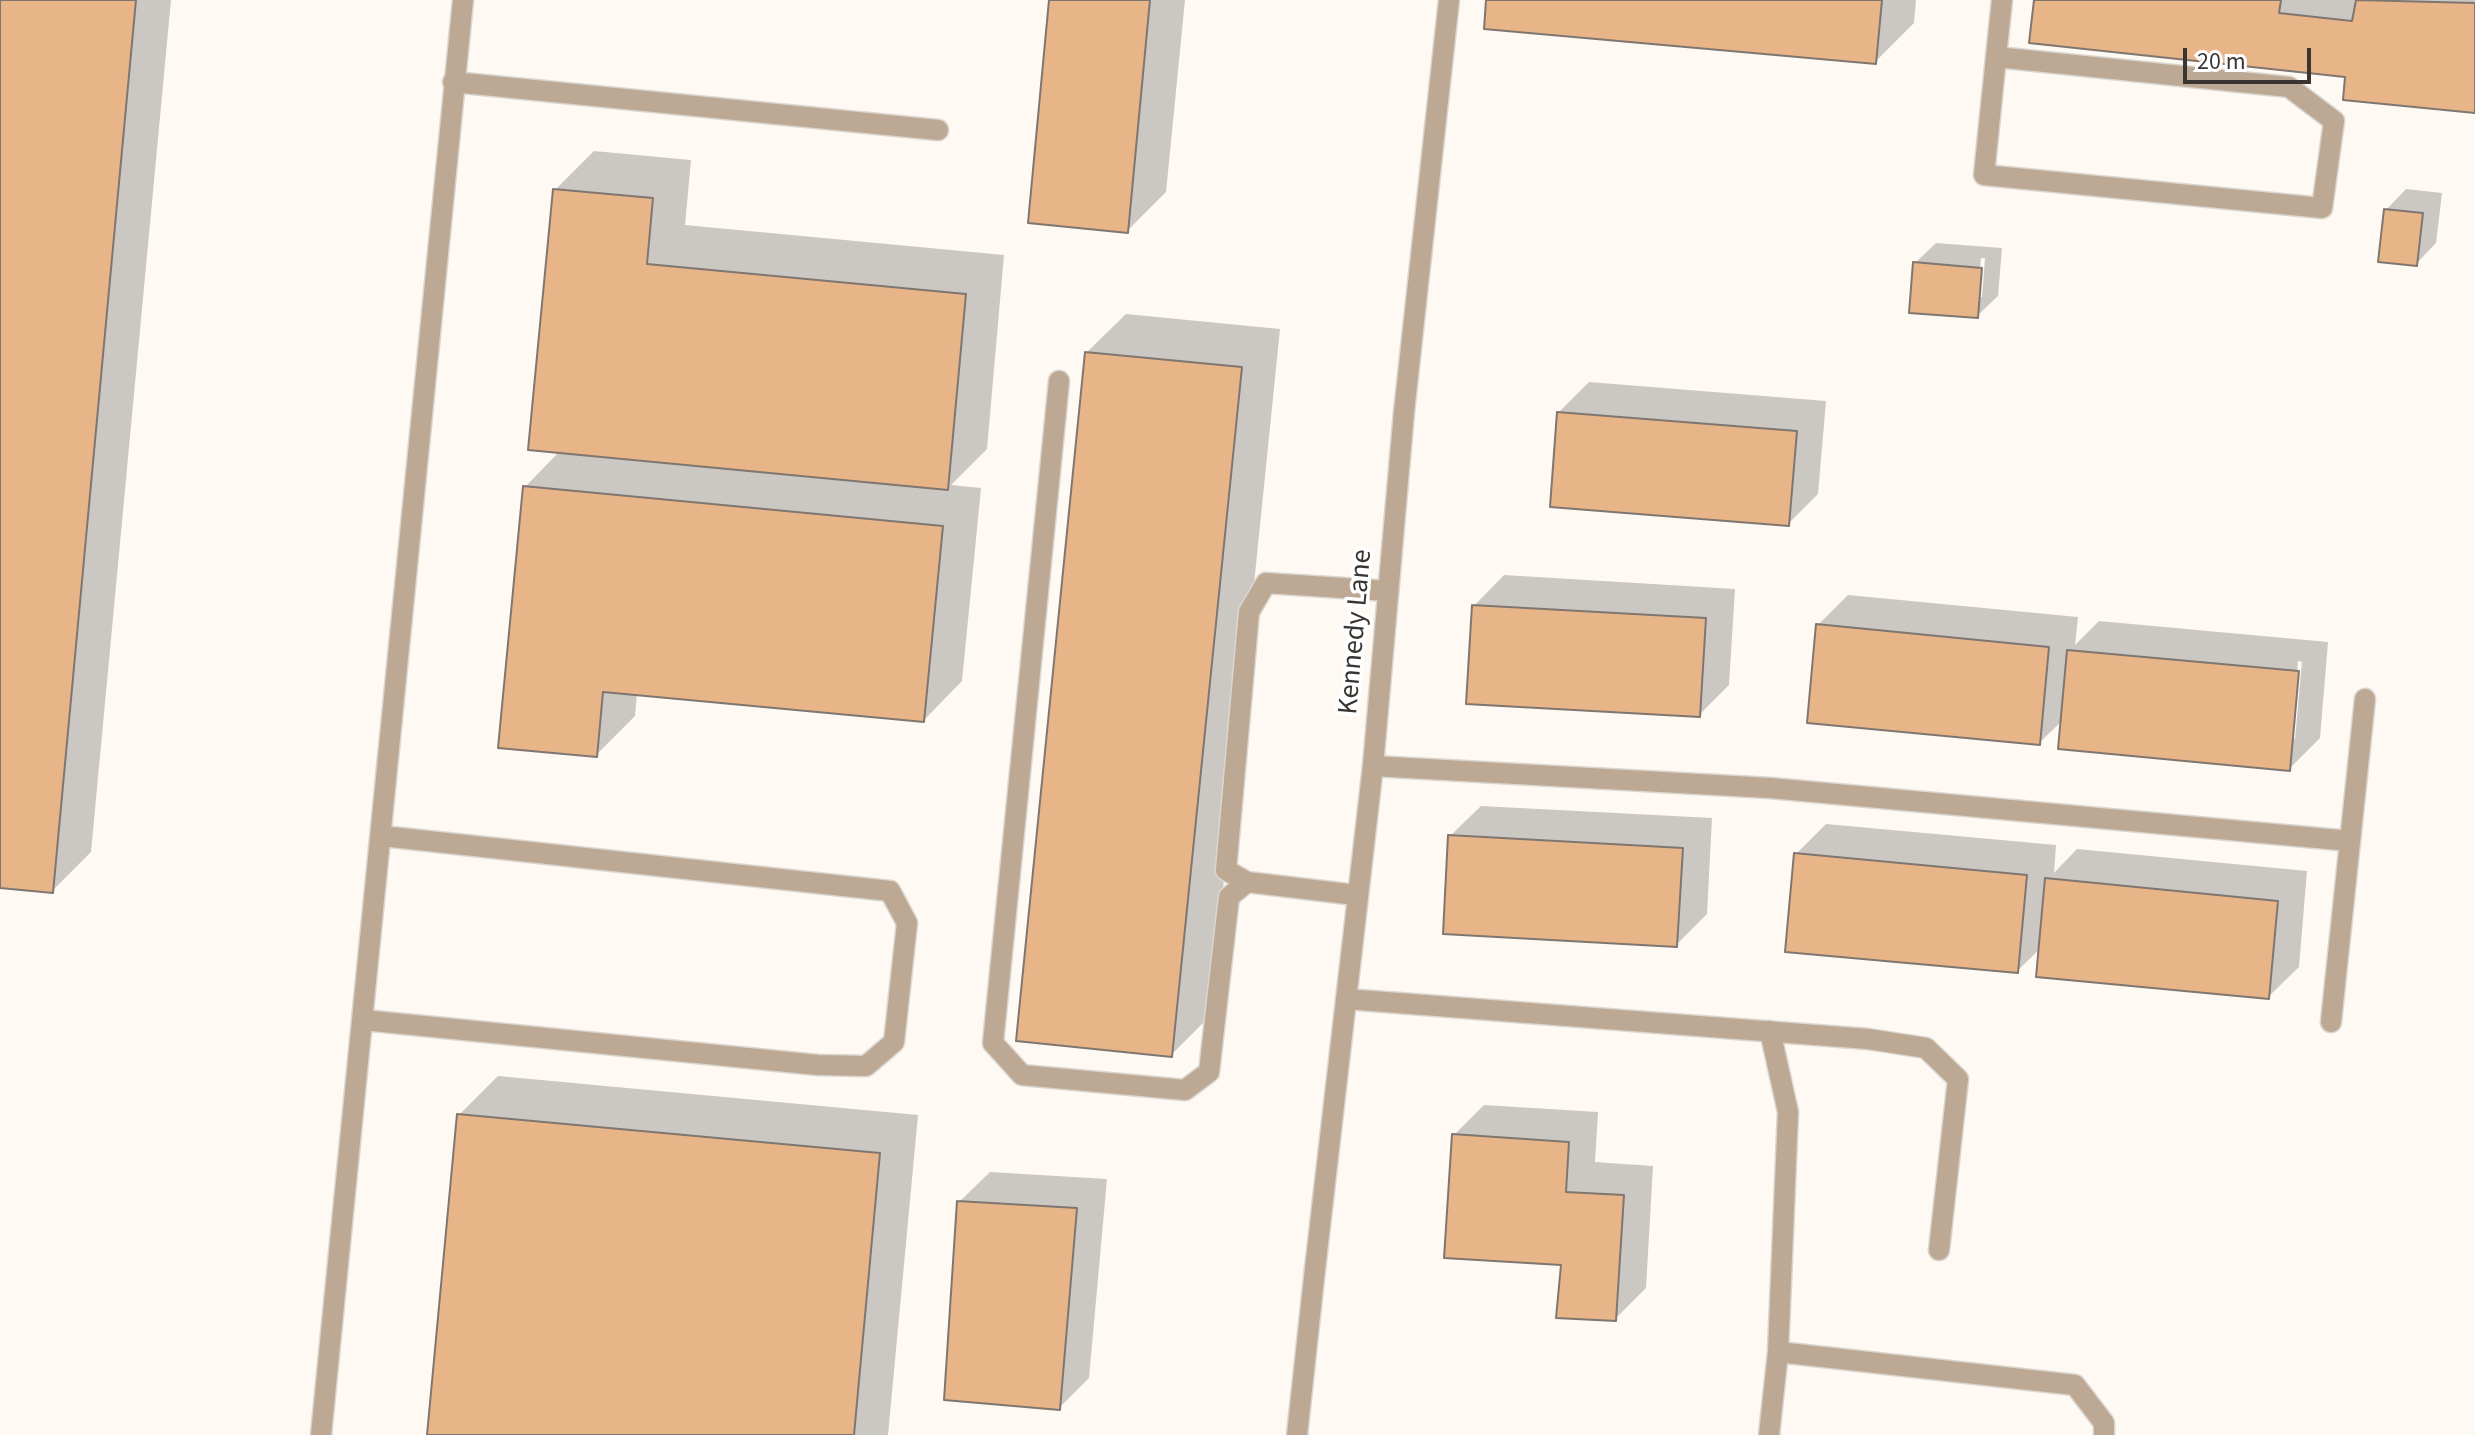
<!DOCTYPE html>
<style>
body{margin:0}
#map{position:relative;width:2475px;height:1435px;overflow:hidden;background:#fef9f3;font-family:"Source Sans 3",sans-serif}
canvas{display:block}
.scale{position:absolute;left:2183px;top:48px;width:128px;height:36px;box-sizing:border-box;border:4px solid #383532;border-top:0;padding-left:10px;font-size:24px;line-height:28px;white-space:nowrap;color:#383532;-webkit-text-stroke:6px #fff;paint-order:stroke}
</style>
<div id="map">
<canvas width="2475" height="1435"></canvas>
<div class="scale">20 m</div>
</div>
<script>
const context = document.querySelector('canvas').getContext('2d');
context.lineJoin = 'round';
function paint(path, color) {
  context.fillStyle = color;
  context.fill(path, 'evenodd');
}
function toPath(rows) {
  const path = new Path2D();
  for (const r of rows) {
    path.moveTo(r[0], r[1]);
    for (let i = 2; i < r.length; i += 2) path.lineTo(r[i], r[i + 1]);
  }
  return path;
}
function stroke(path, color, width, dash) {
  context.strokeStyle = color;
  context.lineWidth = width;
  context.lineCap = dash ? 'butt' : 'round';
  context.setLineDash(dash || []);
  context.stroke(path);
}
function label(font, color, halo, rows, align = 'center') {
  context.font = font + ' "Source Sans 3",sans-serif';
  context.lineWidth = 7;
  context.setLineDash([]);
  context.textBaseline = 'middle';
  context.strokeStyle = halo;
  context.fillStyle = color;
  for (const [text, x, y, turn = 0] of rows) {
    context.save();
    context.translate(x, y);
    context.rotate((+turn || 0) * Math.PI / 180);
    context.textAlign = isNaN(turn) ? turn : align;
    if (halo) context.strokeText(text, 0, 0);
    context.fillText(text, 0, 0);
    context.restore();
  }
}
paint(toPath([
 [0,0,171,0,91,852,52,891,0,886],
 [1051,0,1185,0,1166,192,1127,231],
 [1488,0,1916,0,1914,23,1875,62],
 [2036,0,2475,0,2475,111,2347,75],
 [594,151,691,160,685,225,1004,255,987,449,951,485,981,488,962,681,924,720,637,693,635,716,596,755,525,487,560,451,555,190],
 [2406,189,2442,193,2436,243,2416,264,2386,210],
 [1936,243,2002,248,1998,296,1977,316,1915,263],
 [1981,258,1985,258,1982,297,1978,297],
 [1126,314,1280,329,1210,1016,1171,1055,1087,352],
 [1589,382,1826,401,1818,494,1788,524,1559,412],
 [1504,575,1735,589,1729,685,1699,715,1474,606],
 [1848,595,2078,617,2075,645,2099,621,2328,642,2320,738,2289,769,2063,720,2039,743,1818,625],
 [2298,661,2302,662,2295,739,2291,739],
 [1481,806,1712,818,1707,914,1676,945,1450,836],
 [1826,824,2056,845,2054,873,2077,849,2307,871,2299,967,2268,997,2041,948,2017,971,1796,854],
 [498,1076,918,1115,888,1435,429,1435,459,1115],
 [1484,1105,1598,1112,1595,1162,1653,1166,1646,1288,1615,1319,1563,1264,1454,1135],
 [990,1172,1107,1179,1089,1378,1059,1408,959,1202]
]), '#0003');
const building = toPath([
 [0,0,136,0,53,893,0,888,0,0],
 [1049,0,1150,0,1128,233,1028,223,1049,0],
 [1486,0,1882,0,1876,64,1484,29,1486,0],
 [2034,0,2281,0,2279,13,2352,21,2356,0,2475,3,2475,113,2343,100,2345,77,2029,43,2034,0],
 [553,189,653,198,647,264,966,294,948,490,528,450,553,189],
 [2384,209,2423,213,2417,266,2378,262,2384,209],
 [1913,262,1982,268,1978,318,1909,313,1913,262],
 [1085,352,1242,367,1172,1057,1016,1041,1085,352],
 [1557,412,1797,431,1789,526,1550,507,1557,412],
 [523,486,943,526,924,722,603,692,597,757,498,748,523,486],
 [1472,605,1706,618,1700,717,1466,704,1472,605],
 [1816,624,2049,647,2040,745,1807,723,1816,624],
 [2067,650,2299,671,2290,771,2058,749,2067,650],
 [1448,835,1683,848,1677,947,1443,934,1448,835],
 [1794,853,2027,875,2018,973,1785,952,1794,853],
 [2045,878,2278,901,2269,999,2036,977,2045,878],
 [457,1114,880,1153,854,1435,427,1435,457,1114],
 [1452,1134,1569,1142,1566,1192,1624,1195,1616,1321,1556,1318,1561,1265,1444,1258,1452,1134],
 [957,1201,1077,1208,1060,1410,944,1400,957,1201]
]);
paint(building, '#e8b589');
stroke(building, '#7f766f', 2);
const lane = toPath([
 [1996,57,2289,87,2334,121,2322,208,1984,175,1996,57,2002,0],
 [453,82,938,130],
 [1059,381,993,1043,1022,1075,1185,1090,1209,1072,1229,897,1247,882],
 [1373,766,1770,788,2350,841],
 [1356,895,1247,882,1226,870,1249,612,1266,583,1388,591],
 [1346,999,1868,1039,1926,1048,1958,1079,1939,1250],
 [363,1020,818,1065,866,1066,894,1042,907,923,890,891,382,836],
 [2331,1022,2365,699],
 [1778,1352,2075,1385,2104,1423,2104,1435],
 [321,1435,463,0],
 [1297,1435,1315,1269],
 [1769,1435,1778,1352,1788,1112,1770,1031]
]);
const street = toPath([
 [1315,1269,1373,766,1404,412,1449,0]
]);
stroke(lane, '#dad6d0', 23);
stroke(street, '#dad6d0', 23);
stroke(lane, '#bca893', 20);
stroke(street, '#bca893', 20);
label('28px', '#383532', '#fff', [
 ["Kennedy Lane",1357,632,-85]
]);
</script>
